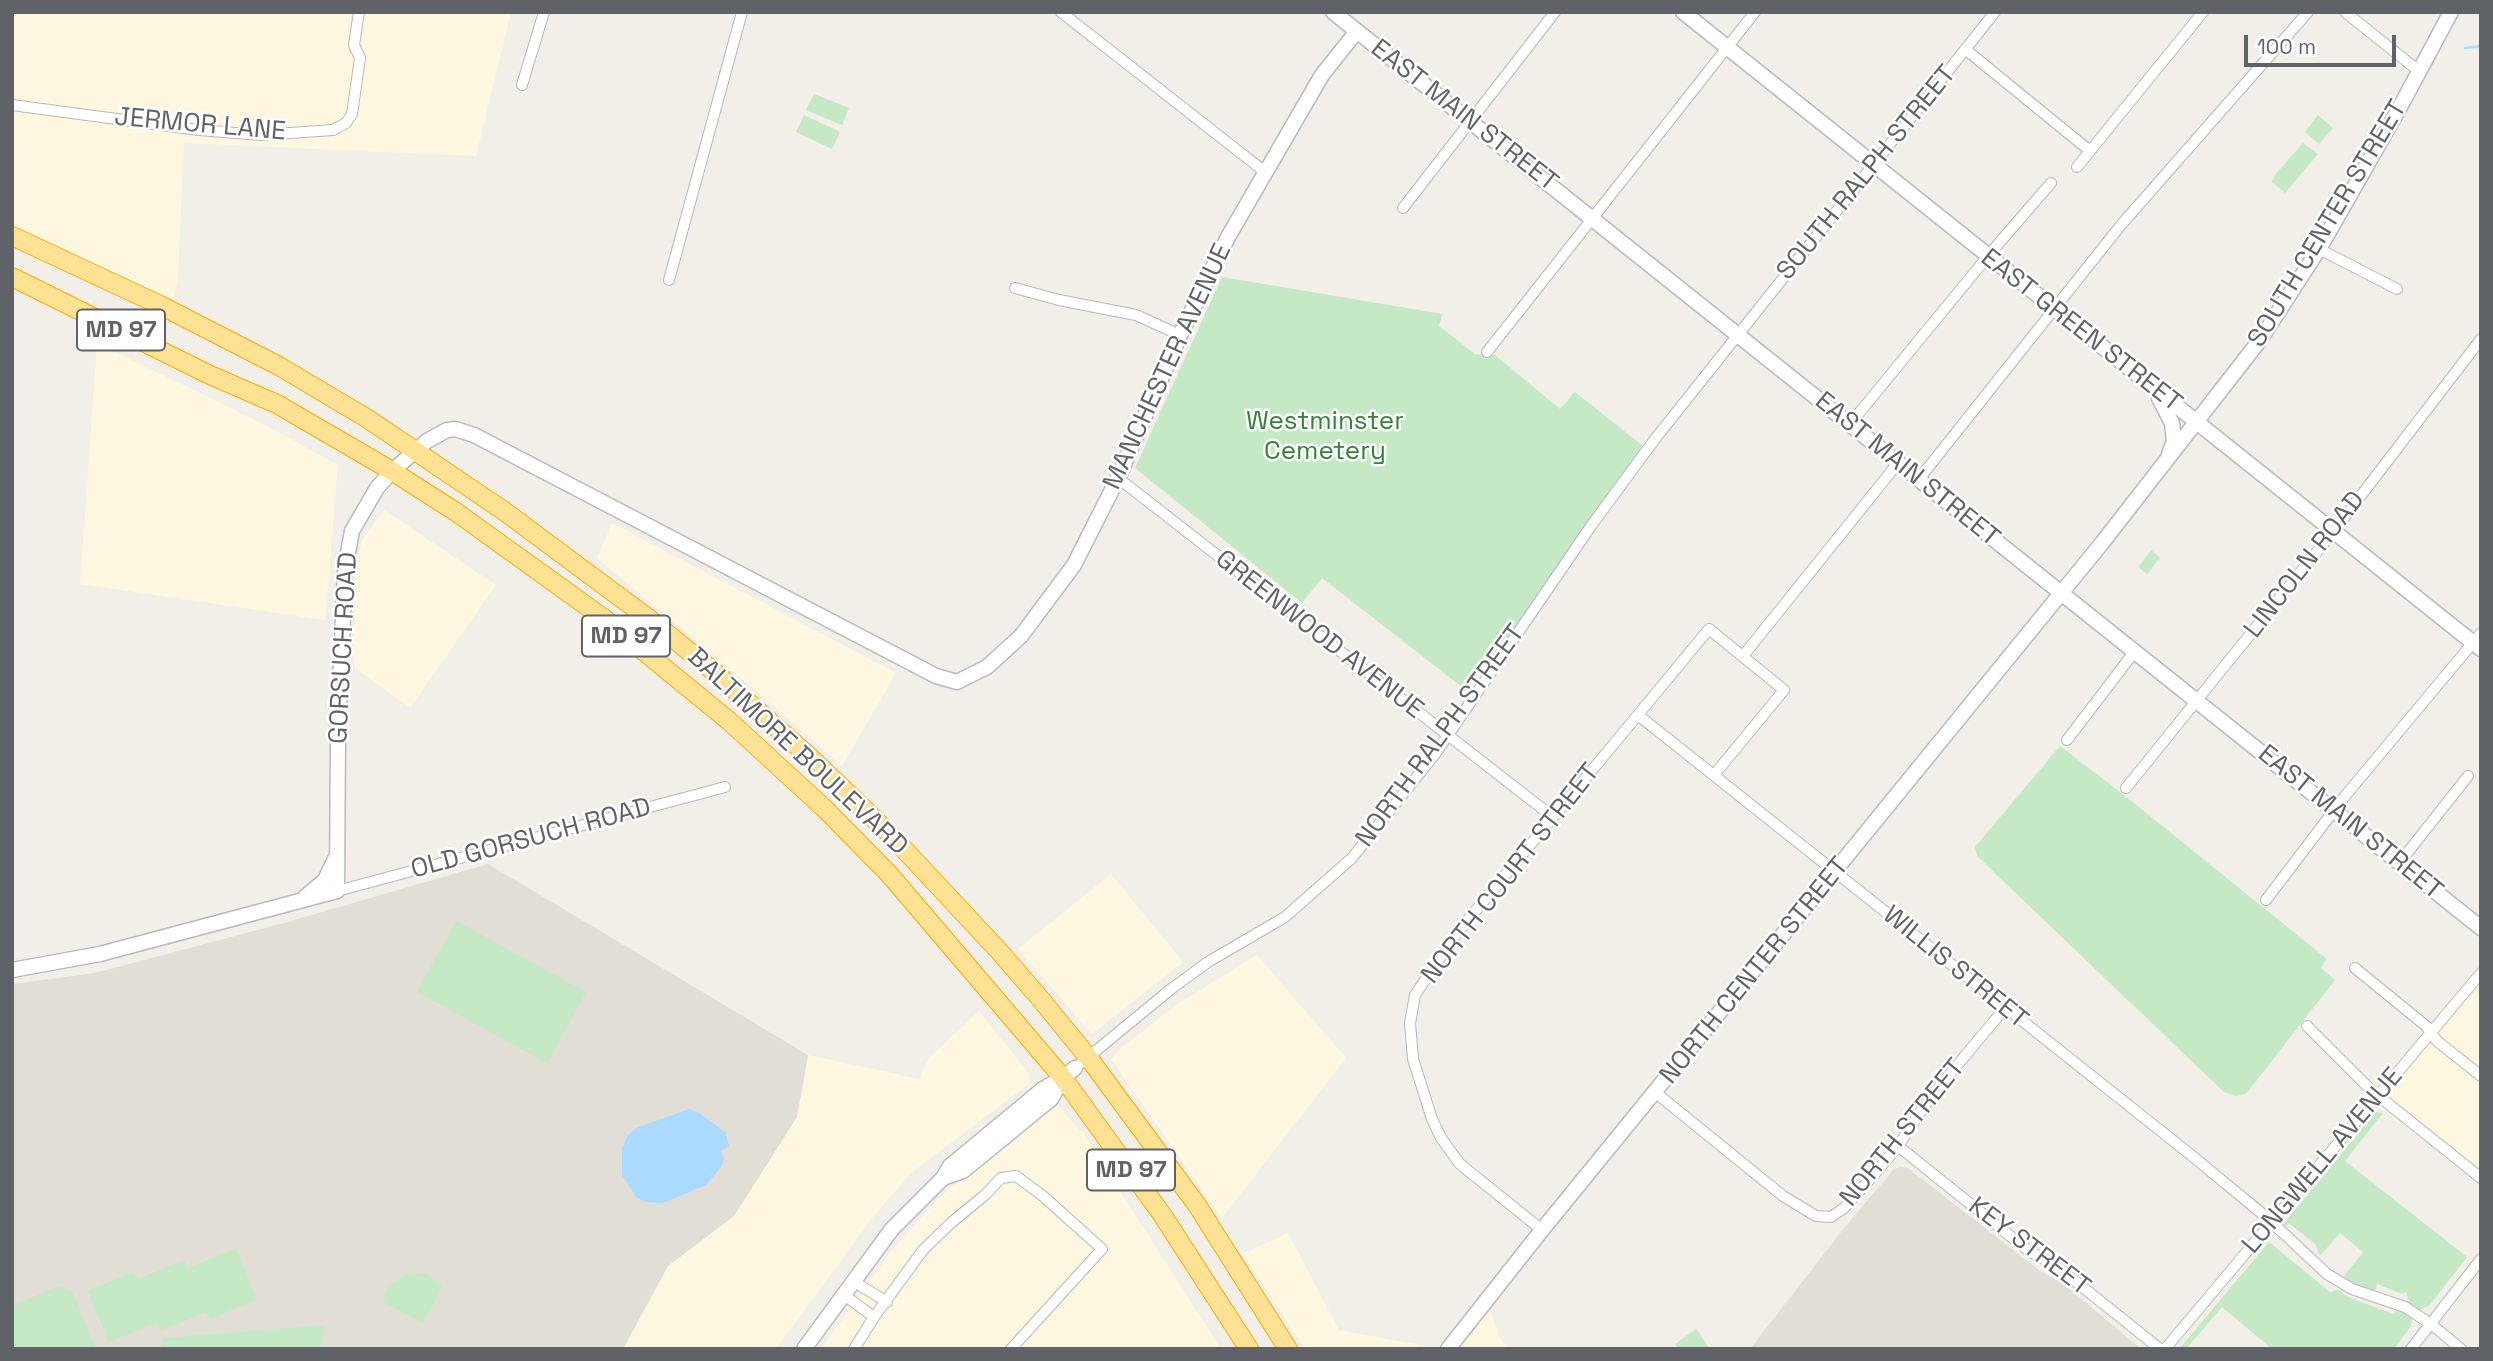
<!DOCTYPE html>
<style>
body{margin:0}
#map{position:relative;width:2493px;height:1361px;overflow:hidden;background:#f1efe8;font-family:"Space Grotesk",sans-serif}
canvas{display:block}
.frame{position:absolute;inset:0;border:14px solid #5f6368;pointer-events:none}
.scale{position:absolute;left:2244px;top:35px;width:152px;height:32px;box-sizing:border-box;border:4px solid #5f6368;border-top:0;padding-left:9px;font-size:21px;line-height:24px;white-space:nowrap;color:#5f6368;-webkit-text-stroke:5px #fff;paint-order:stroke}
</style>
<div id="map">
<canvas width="2493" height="1361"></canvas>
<div class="frame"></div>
<div class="scale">100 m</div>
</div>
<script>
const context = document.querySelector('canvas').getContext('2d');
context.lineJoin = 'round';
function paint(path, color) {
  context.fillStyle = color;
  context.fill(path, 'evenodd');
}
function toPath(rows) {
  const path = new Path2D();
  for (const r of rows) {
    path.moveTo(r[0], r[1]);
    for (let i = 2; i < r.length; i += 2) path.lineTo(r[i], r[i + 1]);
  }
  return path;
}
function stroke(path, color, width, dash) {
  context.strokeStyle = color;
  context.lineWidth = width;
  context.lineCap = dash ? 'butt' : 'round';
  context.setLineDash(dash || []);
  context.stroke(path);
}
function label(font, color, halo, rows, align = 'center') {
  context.font = font + ' "Space Grotesk",sans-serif';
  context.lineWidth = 5;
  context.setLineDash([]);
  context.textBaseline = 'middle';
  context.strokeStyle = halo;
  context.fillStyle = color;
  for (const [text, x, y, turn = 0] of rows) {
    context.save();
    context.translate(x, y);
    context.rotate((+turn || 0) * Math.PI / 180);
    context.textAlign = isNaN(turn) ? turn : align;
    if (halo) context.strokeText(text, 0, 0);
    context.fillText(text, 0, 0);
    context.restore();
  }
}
paint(toPath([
 [12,12,511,12,476,156,184,143,178,276,174,302,12,225],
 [97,343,263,424,338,465,325,620,80,584],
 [384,510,496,585,410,708,354,667,356,567,362,540],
 [612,523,896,673,842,766,754,689,597,558],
 [1111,874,1183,962,1092,1034,1018,949],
 [1257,955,1346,1058,1222,1218,1111,1059,1121,1048,1179,1003],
 [2481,975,2481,1182,2379,1107],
 [979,1011,1029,1074,1030,1083,911,1173,872,1218,776,1349,623,1349,668,1266,734,1216,797,1117,808,1055,919,1079,929,1058],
 [1050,1104,1059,1106,1086,1138,1221,1349,821,1349,889,1254,937,1200,1034,1115],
 [1288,1233,1339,1330,1420,1345,1417,1349,1305,1349,1243,1254],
 [1488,1303,1500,1338,1507,1349,1453,1349]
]), '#fef7e0');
paint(toPath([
 [488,864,808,1055,797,1117,734,1216,668,1266,623,1349,12,1349,12,984,95,973,284,923],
 [1901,1167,1908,1168,2040,1271,2064,1284,2141,1349,1750,1349,1845,1227,1894,1169]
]), '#e1ded6');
paint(toPath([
 [814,94,849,108,842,125,806,110],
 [804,115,840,132,832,149,796,132],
 [2318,115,2333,128,2319,144,2305,132],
 [2303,143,2318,154,2285,193,2272,182,2275,175],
 [1222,277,1442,314,1439,326,1475,354,1495,355,1560,409,1575,392,1643,446,1501,647,1462,687,1322,578,1302,603,1135,468],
 [2151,550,2160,558,2147,574,2138,567],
 [2060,746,2124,795,2327,959,2321,968,2335,980,2246,1094,2235,1096,2224,1092,1977,856,1975,847],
 [456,921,586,992,547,1063,417,992],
 [2376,1112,2383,1113,2345,1161,2467,1257,2429,1306,2423,1308,2412,1319,2411,1326,2394,1349,2272,1349,2222,1307,2186,1349,2179,1349,2269,1242,2330,1292,2338,1290,2348,1297,2393,1314,2409,1301,2406,1292,2402,1294,2377,1284,2375,1291,2353,1283,2344,1276,2363,1252,2340,1233,2320,1256,2315,1244,2289,1223,2285,1228,2283,1227,2283,1224],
 [236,1248,257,1300,210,1319,206,1312,160,1331,156,1323,109,1342,88,1291,134,1272,138,1279,185,1260,188,1268],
 [426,1273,442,1286,423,1323,383,1302,388,1287,406,1274],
 [59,1286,72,1291,96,1349,12,1349,12,1306],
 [325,1325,320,1349,161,1349,164,1338],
 [1696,1329,1710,1349,1678,1349,1675,1344]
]), '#c5e8c5');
paint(toPath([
 [689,1109,699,1113,726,1133,729,1146,721,1151,724,1159,721,1167,706,1185,663,1203,646,1202,637,1198,622,1175,622,1148,628,1135,636,1128]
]), '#aadaff');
stroke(toPath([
 [2465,48,2481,46]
]), '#aadaff', 2.5);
const street = toPath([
 [1061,12,1265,172],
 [2345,12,2420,72],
 [1965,49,2090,151],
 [522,85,544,12],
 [12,105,199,130,261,135,333,130,346,123,352,114,360,58,354,45,359,12],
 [2077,167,2203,12],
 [1403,208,1555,12],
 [2319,249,2397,289],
 [669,280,742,12],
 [1015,288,1059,300,1136,315,1180,335],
 [1487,352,1755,12],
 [1850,424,1993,250,2051,183],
 [1118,478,1553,817],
 [1919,479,2121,225,2308,12],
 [1743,656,1898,463],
 [1638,715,2191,1155,2265,1216,2327,1274,2352,1289,2405,1307,2431,1324,2461,1349],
 [2067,740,2135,651],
 [2126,788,2333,532,2481,339],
 [2400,862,2468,776],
 [337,891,725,787],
 [2266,900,2345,796,2481,633],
 [2355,968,2426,1026,2437,1041,2481,1076],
 [2307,1026,2371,1090,2481,1178],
 [1075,1068,1171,989,1208,962,1285,917,1352,858,1435,754,1591,526,1655,439,1995,12],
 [1656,1093,1783,1196,1816,1216,1831,1217,1844,1208,1872,1177,1898,1146,1929,1099,2005,1008],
 [1898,1146,2029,1251,2055,1265,2160,1349],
 [1542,1230,1460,1164,1441,1138,1432,1119,1413,1059,1410,1023,1415,995,1453,938,1709,629,1784,690,1714,775],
 [853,1281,887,1302],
 [844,1295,874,1317],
 [854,1349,874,1317,923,1250,952,1222,985,1195,1001,1178,1016,1176,1043,1196,1102,1249,1011,1349],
 [2165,1349,2481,973],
 [2411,1349,2481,1259]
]);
const secondary = toPath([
 [1333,12,2481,928],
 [1683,12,2481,649],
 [2159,398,2172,423,2174,441,2169,454],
 [305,897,325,880,335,859],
 [12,970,100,954,337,891,338,734,345,569,352,531,377,488,392,471,427,441,447,430,455,429,474,435,936,676,957,682,987,667,1021,636,1074,565,1118,478,1180,335,1228,237,1322,75,1357,31],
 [943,1178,963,1171,1051,1099,1062,1080],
 [804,1349,892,1229,943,1178,950,1166,1043,1089,1063,1078,1075,1068],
 [1448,1349,1542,1230,2102,543,2260,340,2319,249,2400,107,2451,12]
]);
const highway = toPath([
 [12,236,160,305,279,366,368,419,504,511,648,618,712,670,813,760,886,830,999,951,1038,996,1088,1057,1197,1205,1288,1349],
 [12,277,210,375,277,404,392,471,456,512,602,617,729,721,824,808,889,874,1063,1078,1163,1216,1249,1349]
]);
stroke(street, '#b5b8bc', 12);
stroke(secondary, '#b6babf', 17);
stroke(highway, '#f9ab00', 20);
stroke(street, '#fff', 10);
stroke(secondary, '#fff', 14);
stroke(highway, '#fde293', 18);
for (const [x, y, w] of [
 [121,330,88],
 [626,636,88],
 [1131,1170,88]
]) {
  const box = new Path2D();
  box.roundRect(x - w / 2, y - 20.5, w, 41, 5);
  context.fillStyle = '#fff';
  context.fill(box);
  stroke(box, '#5f6368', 2);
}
label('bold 24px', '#5f6368', null, [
 ["MD 97",121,330],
 ["MD 97",626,636],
 ["MD 97",1131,1170]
]);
label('26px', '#5f6368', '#fff', [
 ["EAST MAIN STREET",1464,116,38],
 ["JERMOR LANE",200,125,5],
 ["SOUTH RALPH STREET",1867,173,-51],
 ["SOUTH CENTER STREET",2328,224,-59],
 ["EAST GREEN STREET",2081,331,38],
 ["MANCHESTER AVENUE",1168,367,-65],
 ["EAST MAIN STREET",1907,470,39],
 ["LINCOLN ROAD",2305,565,-52],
 ["GREENWOOD AVENUE",1319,635,38],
 ["GORSUCH ROAD",344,648,-87],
 ["NORTH RALPH STREET",1441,736,-54],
 ["BALTIMORE BOULEVARD",797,752,43],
 ["EAST MAIN STREET",2350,823,39],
 ["OLD GORSUCH ROAD",531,839,-15],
 ["NORTH COURT STREET",1511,874,-52],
 ["WILLIS STREET",1955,968,39],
 ["NORTH CENTER STREET",1755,971,-51],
 ["NORTH STREET",1903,1133,-51],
 ["LONGWELL AVENUE",2323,1161,-50],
 ["KEY STREET",2029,1247,37]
]);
label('26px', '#348238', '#fff', [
 ["Westminster",1325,422],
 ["Cemetery",1325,452]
]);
</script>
